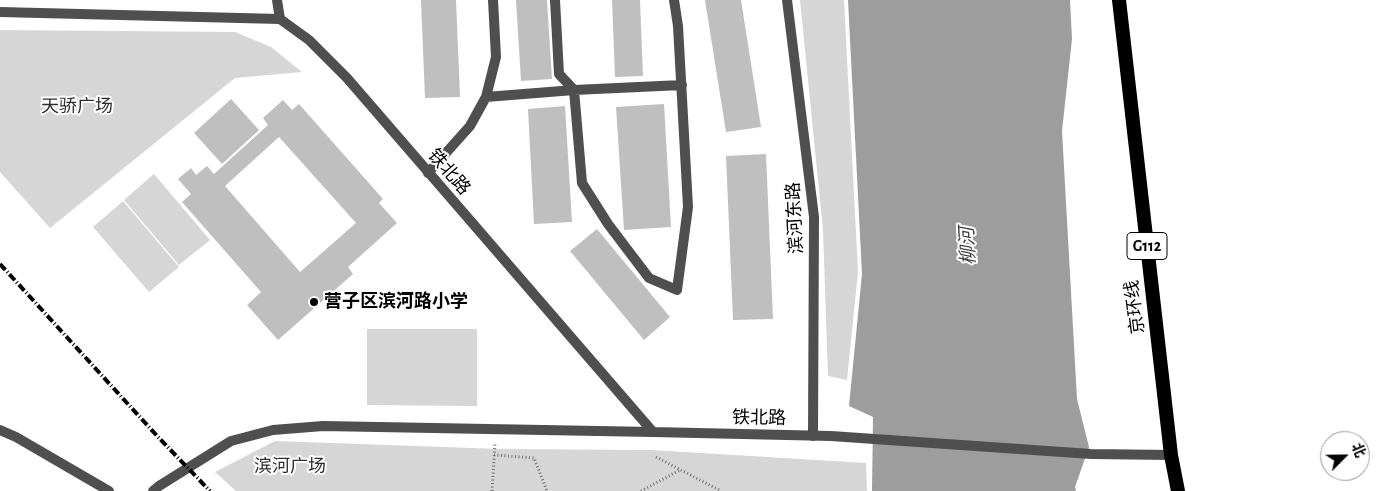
<!DOCTYPE html>
<meta charset="utf-8">
<style>
body{margin:0}
#map{position:relative;width:1380px;height:491px;overflow:hidden;background:#fff;font-family:"Alegreya Sans","Noto Sans SC",sans-serif}
canvas{display:block}
.north{position:absolute;left:1320px;top:431px;width:50px;height:50px;box-sizing:border-box;background:#fff;border:1px solid #999;border-radius:50%;rotate:67deg;font-size:14px;font-weight:700;line-height:20px;text-align:center;color:#000}
.north::after{content:'';display:block;margin:auto;width:18px;height:22px;background:#000;clip-path:polygon(50% 0,100% 100%,50% 72%,0 100%)}
</style>
<div id="map">
<canvas width="1380" height="491"></canvas>
<div class="north">北</div>
</div>
<script>
const context = document.querySelector('canvas').getContext('2d');
context.lineJoin = 'round';
function paint(path, color) {
  context.fillStyle = color;
  context.fill(path, 'evenodd');
}
function toPath(rows) {
  const path = new Path2D();
  for (const r of rows) {
    path.moveTo(r[0], r[1]);
    for (let i = 2; i < r.length; i += 2) path.lineTo(r[i], r[i + 1]);
  }
  return path;
}
function stroke(path, color, width, dash) {
  context.strokeStyle = color;
  context.lineWidth = width;
  context.lineCap = dash ? 'butt' : 'round';
  context.setLineDash(dash || []);
  context.stroke(path);
}
function label(font, color, halo, rows, align = 'center') {
  context.font = font + ' "Alegreya Sans","Noto Sans SC",sans-serif';
  context.lineWidth = 4;
  context.setLineDash([]);
  context.textBaseline = 'middle';
  context.strokeStyle = halo;
  context.fillStyle = color;
  for (const [text, x, y, turn = 0] of rows) {
    context.save();
    context.translate(x, y);
    context.rotate((+turn || 0) * Math.PI / 180);
    context.textAlign = isNaN(turn) ? turn : align;
    if (halo) context.strokeText(text, 0, 0);
    context.fillText(text, 0, 0);
    context.restore();
  }
}
paint(toPath([
 [800,0,844,0,858,272,847,380,828,376,823,230],
 [0,30,235,32,271,47,302,72,235,78,50,228,0,172],
 [154,174,210,240,179,265,124,200],
 [123,201,179,267,149,292,93,227],
 [367,329,477,329,477,406,367,405],
 [275,441,500,449,651,450,866,463,867,491,236,491,215,472]
]), '#d6d6d6');
paint(toPath([
 [848,0,1070,0,1072,39,1062,131,1077,399,1089,447,1075,487,1076,491,872,491,873,417,849,406,862,274]
]), '#9d9d9d');
paint(toPath([
 [421,0,456,0,460,97,425,98],
 [516,0,547,0,552,79,521,81],
 [612,0,640,0,643,76,615,77],
 [705,0,741,0,761,127,726,132],
 [231,99,259,130,222,164,194,133],
 [283,100,292,110,299,104,383,199,379,203,397,223,348,267,353,274,278,340,247,305,261,292,182,202,191,194,178,179,191,168,196,175,207,166,214,174,268,125,263,118],
 [279,137,356,223,300,272,225,186],
 [664,104,671,227,624,230,616,107],
 [565,106,572,222,534,224,528,109],
 [766,154,773,319,733,320,726,156],
 [597,229,670,317,644,340,570,251]
]), '#bfbfbf');
stroke(toPath([
 [494,455,534,458,547,491],
 [656,457,721,491],
 [492,491,495,443],
 [641,491,680,470]
]), '#717171', 3, [1, 2.5]);
stroke(toPath([
 [277,0,280,19],
 [555,0,559,74,574,90,582,183,608,224,649,278,677,290,688,207,678,26,674,0],
 [787,0,814,217,813,436],
 [486,97,574,90,682,85],
 [428,173,470,126,486,97,496,57,493,0],
 [0,430,16,437,109,491],
 [153,491,159,486,231,441,273,430,323,426,653,432]
]), '#4f4f4f', 10);
stroke(toPath([
 [0,12,280,19,309,40,347,78,653,432,831,436,1091,454,1171,455]
]), '#4f4f4f', 10);
stroke(toPath([
 [1119,0,1171,455,1178,491]
]), '#000', 14);
stroke(toPath([
 [0,264,159,438,210,491]
]), '#000', 4, [8, 2.5, 1, 2.5]);
for (const [x, y, r, color] of [
 [314,302,5,"#000"]
]) {
  const dot = new Path2D();
  dot.arc(x, y, r, 0, 2 * Math.PI);
  context.fillStyle = color;
  context.fill(dot);
  stroke(dot, '#fff', 2);
}
for (const [x, y, w] of [
 [1147,246,40]
]) {
  const box = new Path2D();
  box.roundRect(x - w / 2, y - 13.5, w, 27, 4);
  context.fillStyle = '#fff';
  context.fill(box);
  stroke(box, '#000', 1);
}
label('bold 16px', '#000', null, [
 ["G112",1147,246]
]);
label('18px', '#2d2d2d', '#fff', [
 ["天骄广场",77,107],
 ["滨河广场",290,467]
]);
label('18px', '#000', '#fff', [
 ["铁北路",449,172,49],
 ["滨河东路",795,218,-93],
 ["京环线",1135,307,-97],
 ["铁北路",759,418,1]
]);
label('bold 18px', '#000', '#fff', [
 ["营子区滨河路小学",324,302]
], 'left');
label('italic 19px', '#3e3e3e', '#fff', [
 ["柳河",968,246,-93]
]);
</script>
